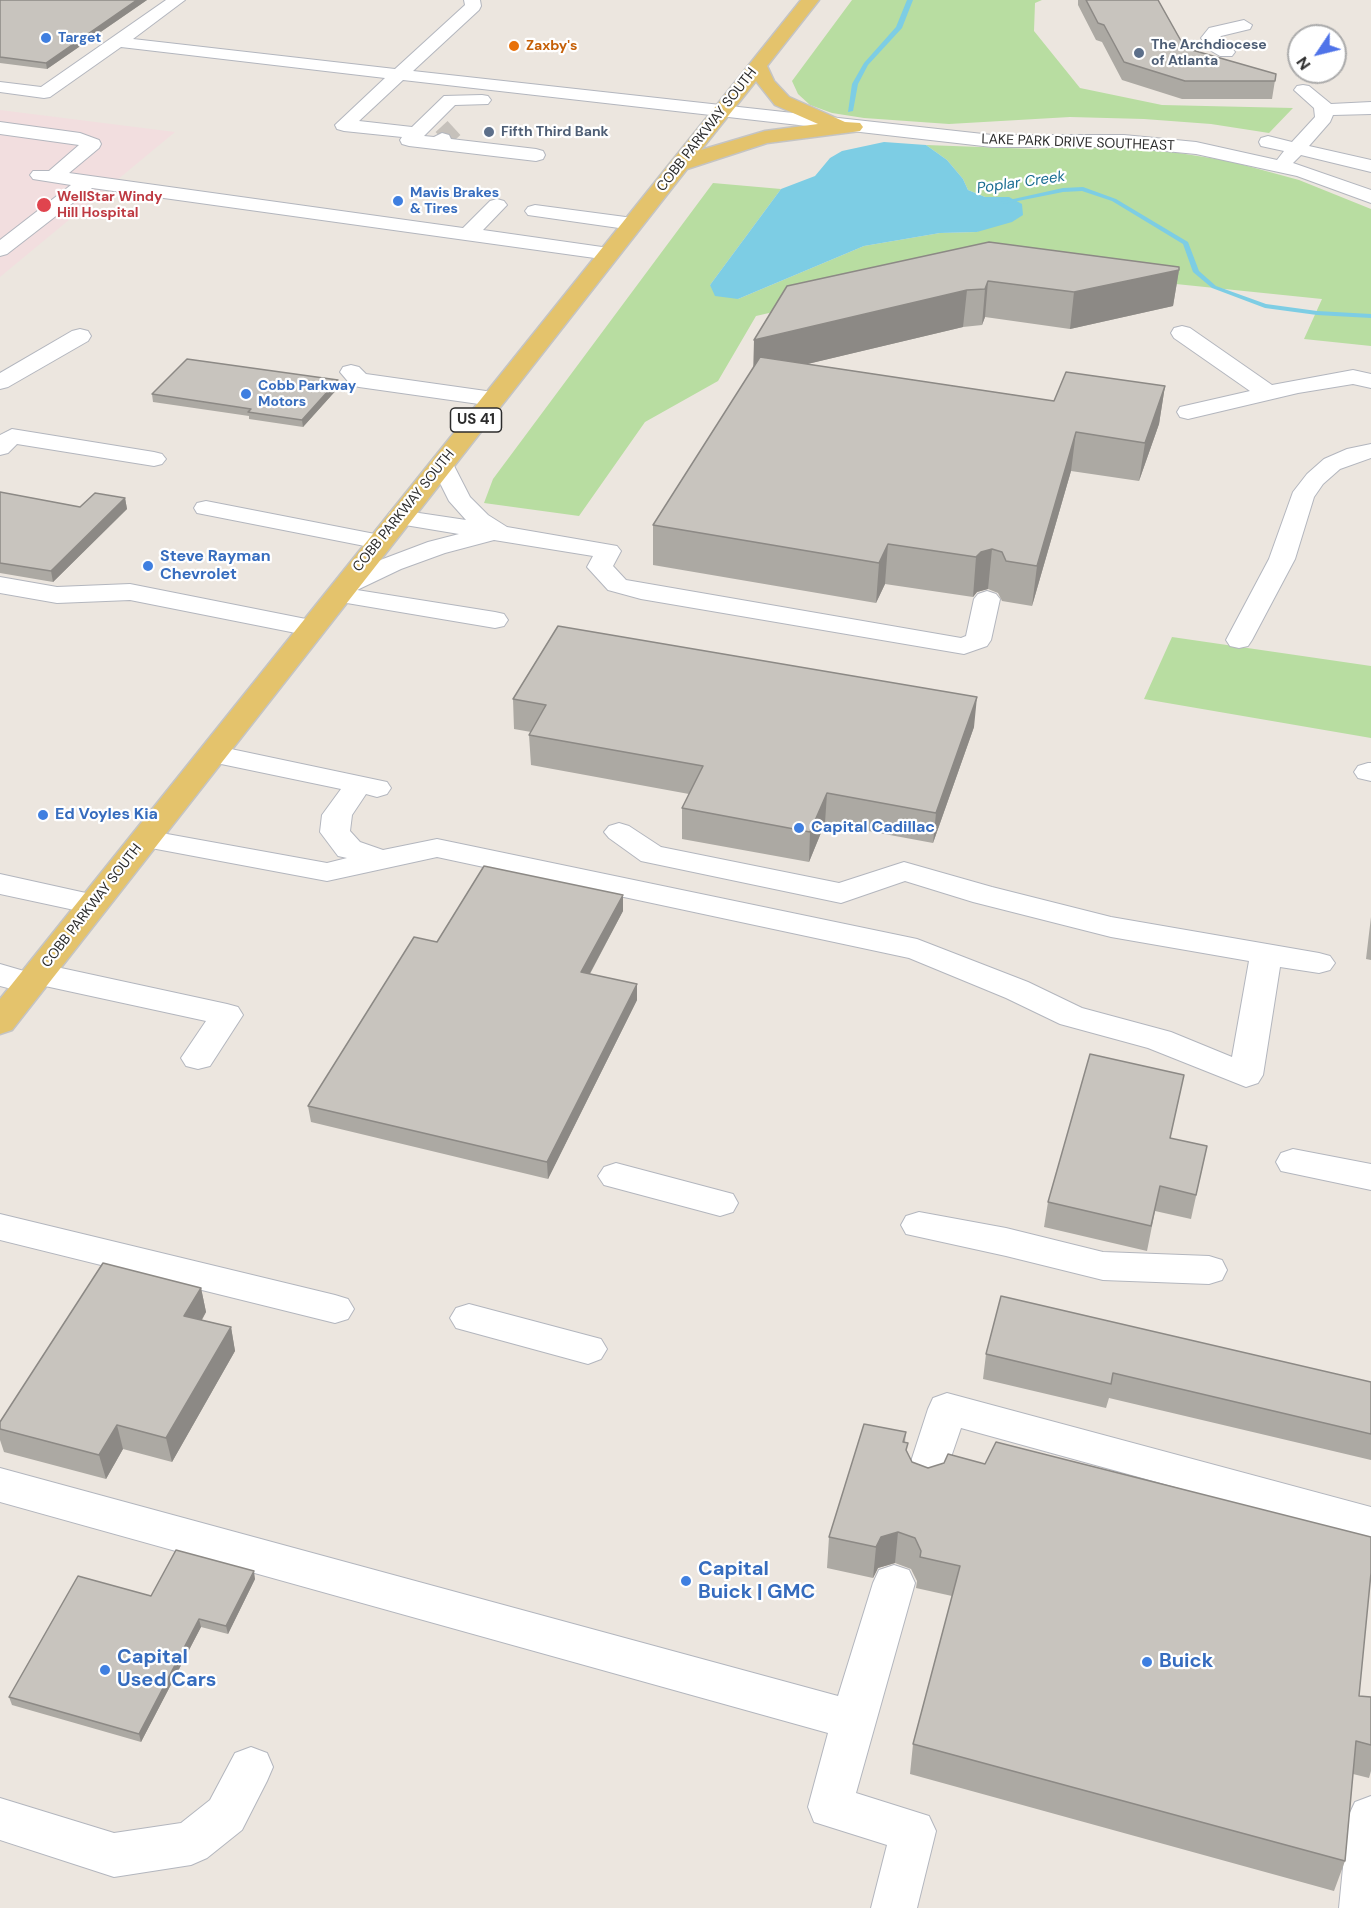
<!DOCTYPE html>
<style>
body{margin:0}
#map{position:relative;width:1371px;height:1908px;overflow:hidden;background:#ece6df;font-family:"DM Sans",sans-serif}
canvas{display:block}
.north{position:absolute;left:1287px;top:24px;width:60px;height:60px;box-sizing:border-box;background:#fff;border:2px solid #ababab;border-radius:50%;rotate:235deg;font-size:16px;font-weight:700;line-height:24px;text-align:center;color:#2c2c2c}
.north::after{content:'';display:block;margin:auto;width:21px;height:27px;background:#4f73e9;clip-path:polygon(50% 0,100% 100%,50% 72%,0 100%)}
</style>
<div id="map">
<canvas width="1371" height="1908"></canvas>
<div class="north">N</div>
</div>
<script>
const context = document.querySelector('canvas').getContext('2d');
context.lineJoin = 'round';
function paint(path, color) {
  context.fillStyle = color;
  context.fill(path, 'evenodd');
}
function toPath(rows) {
  const path = new Path2D();
  for (const r of rows) {
    path.moveTo(r[0], r[1]);
    for (let i = 2; i < r.length; i += 2) path.lineTo(r[i], r[i + 1]);
  }
  return path;
}
function stroke(path, color, width, dash) {
  context.strokeStyle = color;
  context.lineWidth = width;
  context.lineCap = dash ? 'butt' : 'round';
  context.setLineDash(dash || []);
  context.stroke(path);
}
function label(font, color, halo, rows, align = 'center') {
  context.font = font + ' "DM Sans",sans-serif';
  context.lineWidth = 4.5;
  context.setLineDash([]);
  context.textBaseline = 'middle';
  context.strokeStyle = halo;
  context.fillStyle = color;
  for (const [text, x, y, turn = 0] of rows) {
    context.save();
    context.translate(x, y);
    context.rotate((+turn || 0) * Math.PI / 180);
    context.textAlign = isNaN(turn) ? turn : align;
    if (halo) context.strokeText(text, 0, 0);
    context.fillText(text, 0, 0);
    context.restore();
  }
}
paint(toPath([
 [0,110,175,132,0,277]
]), '#f2dedf');
paint(toPath([
 [852,0,1042,0,1035,3,1034,31,1080,88,1162,105,1293,108,1269,133,1211,124,1144,119,1070,117,949,124,864,118,832,113,810,105,798,94,792,81],
 [926,145,1034,149,1096,146,1154,149,1229,161,1299,180,1371,209,1371,346,1304,339,1322,299,981,264,756,316,718,381,645,422,579,516,484,503,493,479,713,183,781,189,710,285,738,299,864,246,940,233,977,232,1009,197,985,197,968,190,963,179,947,160],
 [1172,637,1371,666,1371,738,1144,699]
]), '#b8dda1');
paint(toPath([
 [884,142,926,145,947,160,963,179,968,190,985,197,1009,197,1022,204,1023,215,1012,222,977,232,940,233,864,246,738,299,715,296,710,285,781,189,815,176,830,158,842,151]
]), '#7dcde4');
paint(toPath([
 [907,0,913,0,902,28,868,65,858,84,853,111,848,112,852,84,864,63,896,27,907,0],
 [1063,188,1083,187,1116,199,1188,242,1199,271,1216,286,1266,304,1317,311,1371,314,1371,318,1317,315,1265,308,1212,288,1193,272,1183,244,1112,201,1082,191,1063,192,1003,204,1000,202,1063,188]
]), '#7dcde4');
stroke(toPath([
 [442,139,454,128]
]), '#c6c1bb', 19, [19, 9]);
const minor = toPath([
 [166,0,185,0,133,39,395,69,465,5,464,0,480,0,481,6,479,10,413,71,992,135,1124,135,1196,142,1277,160,1284,151,1261,146,1259,142,1261,138,1268,136,1292,142,1315,117,1314,108,1294,90,1297,86,1303,85,1309,86,1331,104,1371,102,1371,114,1333,115,1330,122,1309,146,1371,160,1371,172,1301,155,1293,163,1371,190,1371,203,1297,176,1196,154,1124,147,992,147,403,80,359,121,412,127,444,96,482,95,488,96,491,100,488,104,455,105,424,136,434,137,442,133,449,135,451,139,536,149,543,151,545,155,543,159,536,161,409,146,402,144,400,140,402,137,344,131,337,129,335,125,385,78,121,47,50,97,44,98,0,92,0,82,41,87,166,0],
 [1244,20,1252,25,1250,29,1221,36,1219,38,1232,48,1235,52,1232,56,1220,56,1208,49,1201,38,1209,28,1244,20],
 [0,122,80,133,99,140,101,144,99,148,69,173,463,228,490,201,497,199,504,201,507,205,483,230,609,248,616,250,619,254,616,258,609,260,92,188,7,254,0,256,0,240,71,185,33,179,30,175,33,171,49,171,79,145,0,134,0,122],
 [535,205,633,218,640,220,643,224,640,228,633,230,528,215,525,211,528,207,535,205],
 [1182,326,1190,328,1272,385,1353,370,1371,374,1371,388,1353,384,1298,393,1188,419,1180,417,1177,412,1180,407,1250,391,1174,338,1171,333,1174,328,1182,326],
 [80,329,88,331,91,336,88,341,8,387,0,389,0,373,72,331,80,329],
 [351,365,359,367,366,374,493,392,501,394,504,399,501,404,493,406,359,387,351,385,340,372,343,367,351,365],
 [12,429,154,452,162,454,166,459,162,464,154,466,17,444,8,453,0,455,0,435,12,429],
 [1371,444,1371,458,1340,469,1323,484,1314,497,1295,559,1252,640,1248,646,1239,648,1230,646,1226,640,1269,559,1293,492,1307,474,1324,459,1347,449,1371,444],
 [442,456,450,458,470,497,488,515,507,527,617,546,621,551,613,566,626,580,961,638,966,636,974,599,978,594,987,591,996,594,1000,599,991,640,987,646,964,654,641,599,608,590,587,567,593,556,494,540,445,553,401,569,357,590,495,612,504,614,508,620,504,626,495,628,329,600,325,595,332,589,335,582,383,559,428,542,459,534,399,524,390,522,387,517,390,512,399,510,466,520,449,501,430,463,434,458,442,456],
 [206,501,380,535,389,537,392,542,389,547,380,549,197,513,194,508,197,503,206,501],
 [0,577,57,587,130,584,311,620,320,622,324,628,320,634,311,636,130,600,57,603,0,593,0,577],
 [212,745,387,782,391,788,387,794,377,797,366,794,352,815,350,831,360,842,383,850,437,839,917,939,1028,982,1082,1008,1171,1032,1232,1057,1249,961,1111,937,973,902,905,881,841,903,641,861,609,838,604,832,609,826,619,823,629,826,661,847,839,883,904,862,992,887,1111,917,1319,953,1330,956,1335,963,1330,970,1319,973,1280,967,1263,1075,1258,1083,1246,1087,1148,1048,1060,1024,1006,998,909,958,437,857,327,881,135,845,130,839,135,833,145,830,327,863,347,858,338,856,320,832,322,815,341,789,202,760,198,754,202,748,212,745],
 [1368,763,1371,763,1371,781,1358,778,1354,772,1358,766,1368,763],
 [0,874,104,897,108,904,104,911,93,914,0,894,0,874],
 [38,963,227,1004,238,1007,243,1015,210,1066,198,1069,186,1066,181,1058,206,1021,45,986,42,991,31,994,0,986,0,964,24,971,27,967,38,963],
 [1293,1149,1371,1164,1371,1190,1281,1171,1276,1162,1281,1153,1293,1149],
 [616,1163,733,1194,738,1203,733,1212,720,1216,604,1185,598,1176,604,1167,616,1163],
 [919,1212,1006,1228,1103,1252,1209,1256,1222,1260,1227,1270,1222,1280,1209,1284,1103,1280,1006,1256,906,1234,901,1225,906,1216,919,1212],
 [0,1214,335,1295,348,1299,354,1309,348,1319,335,1323,0,1240,0,1214],
 [469,1304,601,1339,607,1349,601,1359,588,1364,456,1328,450,1318,456,1308,469,1304],
 [947,1393,1371,1507,1371,1541,961,1428,939,1492,925,1497,911,1492,905,1480,928,1409,933,1398,947,1393],
 [0,1468,838,1696,873,1583,879,1570,894,1565,909,1570,915,1583,856,1793,929,1816,936,1831,917,1908,871,1908,887,1845,814,1822,808,1807,828,1733,0,1502,0,1468],
 [251,1747,267,1753,273,1767,267,1781,242,1830,207,1858,191,1865,114,1877,0,1840,0,1798,114,1833,181,1823,210,1800,235,1753,251,1747],
 [1371,1796,1371,1908,1339,1908,1348,1817,1355,1802,1371,1796]
]);
const major = toPath([
 [801,0,819,0,767,66,774,81,789,97,845,122,860,123,863,127,860,131,767,143,687,169,12,1030,0,1034,0,999,801,0],
 [756,81,775,105,818,124,765,131,701,150,756,81]
]);
stroke(minor, '#b3b6be', 2);
stroke(major, '#c4c4c4', 3);
paint(minor, '#fff');
paint(major, '#e4c36c');
paint(toPath([
 [0,0,147,0,47,69,0,63],
 [1078,0,1158,0,1185,48,1276,74,1272,99,1182,99,1122,80,1102,42,1096,40,1078,5],
 [1179,270,1173,306,1070,329,985,317,982,325,963,327,807,364,1054,401,1165,386,1159,424,1139,481,1071,471,1032,606,1002,601,998,593,988,589,977,592,973,597,885,584,876,603,653,565,653,525,754,368,787,286],
 [338,380,339,387,303,427,249,419,249,416,153,402,152,394],
 [0,492,80,507,125,498,127,509,53,582,0,573],
 [513,699,974,727,933,843,825,823,809,862,682,839,682,808,689,794,531,765,529,735,531,732,514,729],
 [623,911,590,974,637,984,637,1000,548,1179,311,1122,308,1106,437,942],
 [1371,917,1371,960,1366,959],
 [1184,1075,1170,1138,1207,1146,1191,1219,1155,1211,1147,1251,1044,1227,1048,1202],
 [201,1288,206,1312,202,1320,231,1327,235,1351,172,1462,123,1449,106,1479,4,1452,0,1440,0,1422],
 [986,1354,1371,1382,1371,1460,1109,1398,1106,1408,983,1379],
 [906,1432,905,1442,907,1451,912,1462,1359,1696,1371,1697,1371,1771,1369,1778,1353,1774,1345,1861,1334,1891,910,1774,913,1744,952,1596,916,1588,917,1581,911,1569,895,1563,878,1568,873,1578,827,1568,829,1537],
 [255,1579,228,1634,201,1627,141,1742,12,1705,9,1697,151,1596]
]), '#aca9a3');
paint(toPath([
 [137,0,147,0,47,69,46,63],
 [1179,270,1173,306,1070,329,1074,292],
 [988,281,985,317,982,325,985,289],
 [967,290,963,327,753,377,754,340],
 [338,380,339,387,303,427,302,420],
 [1165,386,1159,424,1139,481,1145,443],
 [1076,432,1071,471,1032,606,1037,566],
 [125,498,127,509,53,582,51,571],
 [888,544,885,584,876,603,879,563],
 [992,549,988,589,977,592,973,597,976,557,981,552],
 [977,697,974,727,933,843,936,813],
 [827,793,825,823,809,862,810,832],
 [623,895,623,911,582,988,581,972],
 [637,984,637,1000,548,1179,547,1162],
 [201,1288,206,1312,190,1340,184,1316],
 [231,1327,235,1351,172,1462,166,1438],
 [117,1425,123,1449,106,1479,99,1455],
 [898,1532,895,1563,878,1568,873,1578,876,1547,881,1537],
 [254,1571,255,1579,228,1634,226,1626],
 [199,1619,201,1627,141,1742,139,1734]
]), '#8c8985');
const building = toPath([
 [0,0,137,0,46,63,0,57,0,0],
 [1086,0,1158,0,1185,48,1276,74,1275,81,1185,81,1124,62,1104,25,1098,23,1086,0],
 [989,242,1179,267,1179,270,1074,292,988,281,985,289,967,290,754,340,787,286,989,242],
 [760,357,1054,401,1066,372,1165,386,1145,443,1076,432,1037,566,1006,561,1002,552,992,549,981,552,976,557,888,544,879,563,653,525,760,357],
 [187,359,338,380,302,420,248,412,251,409,152,394,187,359],
 [0,492,80,507,95,493,125,498,51,571,0,563,0,492],
 [558,626,977,697,936,813,827,793,810,832,682,808,703,766,529,735,546,705,513,699,558,626],
 [484,866,623,895,581,972,637,984,547,1162,308,1106,414,937,437,942,484,866],
 [1090,1054,1184,1075,1170,1138,1207,1146,1196,1195,1160,1186,1151,1226,1048,1202,1090,1054],
 [103,1263,201,1288,184,1316,231,1327,166,1438,117,1425,99,1455,0,1429,0,1422,103,1263],
 [1001,1296,1371,1382,1371,1434,1113,1373,1111,1384,986,1354,1001,1296],
 [864,1424,906,1432,903,1442,908,1443,906,1450,912,1462,928,1468,944,1463,948,1454,985,1464,996,1442,1371,1537,1371,1573,1359,1696,1371,1697,1371,1745,1356,1741,1345,1861,913,1744,960,1566,920,1557,921,1551,915,1538,898,1532,881,1537,876,1547,829,1537,864,1424],
 [176,1550,254,1571,226,1626,199,1619,139,1734,9,1697,78,1576,151,1596,176,1550]
]);
paint(building, '#c8c4be');
stroke(building, '#8c8985', 1.5);
for (const [x, y, r, color] of [
 [46,38,6,"#3f7fe0"],
 [514,46,6,"#e8710a"],
 [1139,53,6,"#5c6f8a"],
 [489,132,6,"#5c6f8a"],
 [398,201,6,"#3f7fe0"],
 [44,205,8,"#e0444e"],
 [246,394,6,"#3f7fe0"],
 [148,566,6,"#3f7fe0"],
 [43,815,6,"#3f7fe0"],
 [799,828,6,"#3f7fe0"],
 [686,1581,6,"#3f7fe0"],
 [1147,1662,6,"#3f7fe0"],
 [105,1670,6,"#3f7fe0"]
]) {
  const dot = new Path2D();
  dot.arc(x, y, r, 0, 2 * Math.PI);
  context.fillStyle = color;
  context.fill(dot);
  stroke(dot, '#fff', 2);
}
label('bold 14px', '#366cbe', '#fff', [
 ["Target",58,38],
 ["Mavis Brakes",410,193],
 ["& Tires",410,209],
 ["Cobb Parkway",258,386],
 ["Motors",258,402]
], 'left');
label('bold 14px', '#4e5e75', '#fff', [
 ["The Archdiocese",1151,45],
 ["of Atlanta",1151,61],
 ["Fifth Third Bank",501,132]
], 'left');
label('bold 14px', '#c56008', '#fff', [
 ["Zaxby's",526,46]
], 'left');
label('14px', '#2c2c2c', '#fff', [
 ["COBB PARKWAY SOUTH",707,130,-52],
 ["LAKE PARK DRIVE SOUTHEAST",1078,143,2],
 ["COBB PARKWAY SOUTH",404,511,-51],
 ["COBB PARKWAY SOUTH",92,906,-52]
]);
label('bold 14px', '#be3a42', '#fff', [
 ["WellStar Windy",57,197],
 ["Hill Hospital",57,213]
], 'left');
label('italic 15px', '#1a6d91', '#fff', [
 ["Poplar Creek",1021,183,-8]
]);
for (const [x, y, w] of [
 [476,420,51]
]) {
  const box = new Path2D();
  box.roundRect(x - w / 2, y - 12, w, 24, 4.5);
  context.fillStyle = '#fff';
  context.fill(box);
  stroke(box, '#2c2c2c', 1.5);
}
label('bold 15px', '#2c2c2c', null, [
 ["US 41",476,420]
]);
label('bold 16px', '#366cbe', '#fff', [
 ["Steve Rayman",160,557],
 ["Chevrolet",160,575],
 ["Ed Voyles Kia",55,815],
 ["Capital Cadillac",811,828]
], 'left');
label('bold 20px', '#366cbe', '#fff', [
 ["Capital",698,1570],
 ["Buick | GMC",698,1593],
 ["Capital",117,1658],
 ["Used Cars",117,1681],
 ["Buick",1159,1662]
], 'left');
</script>
